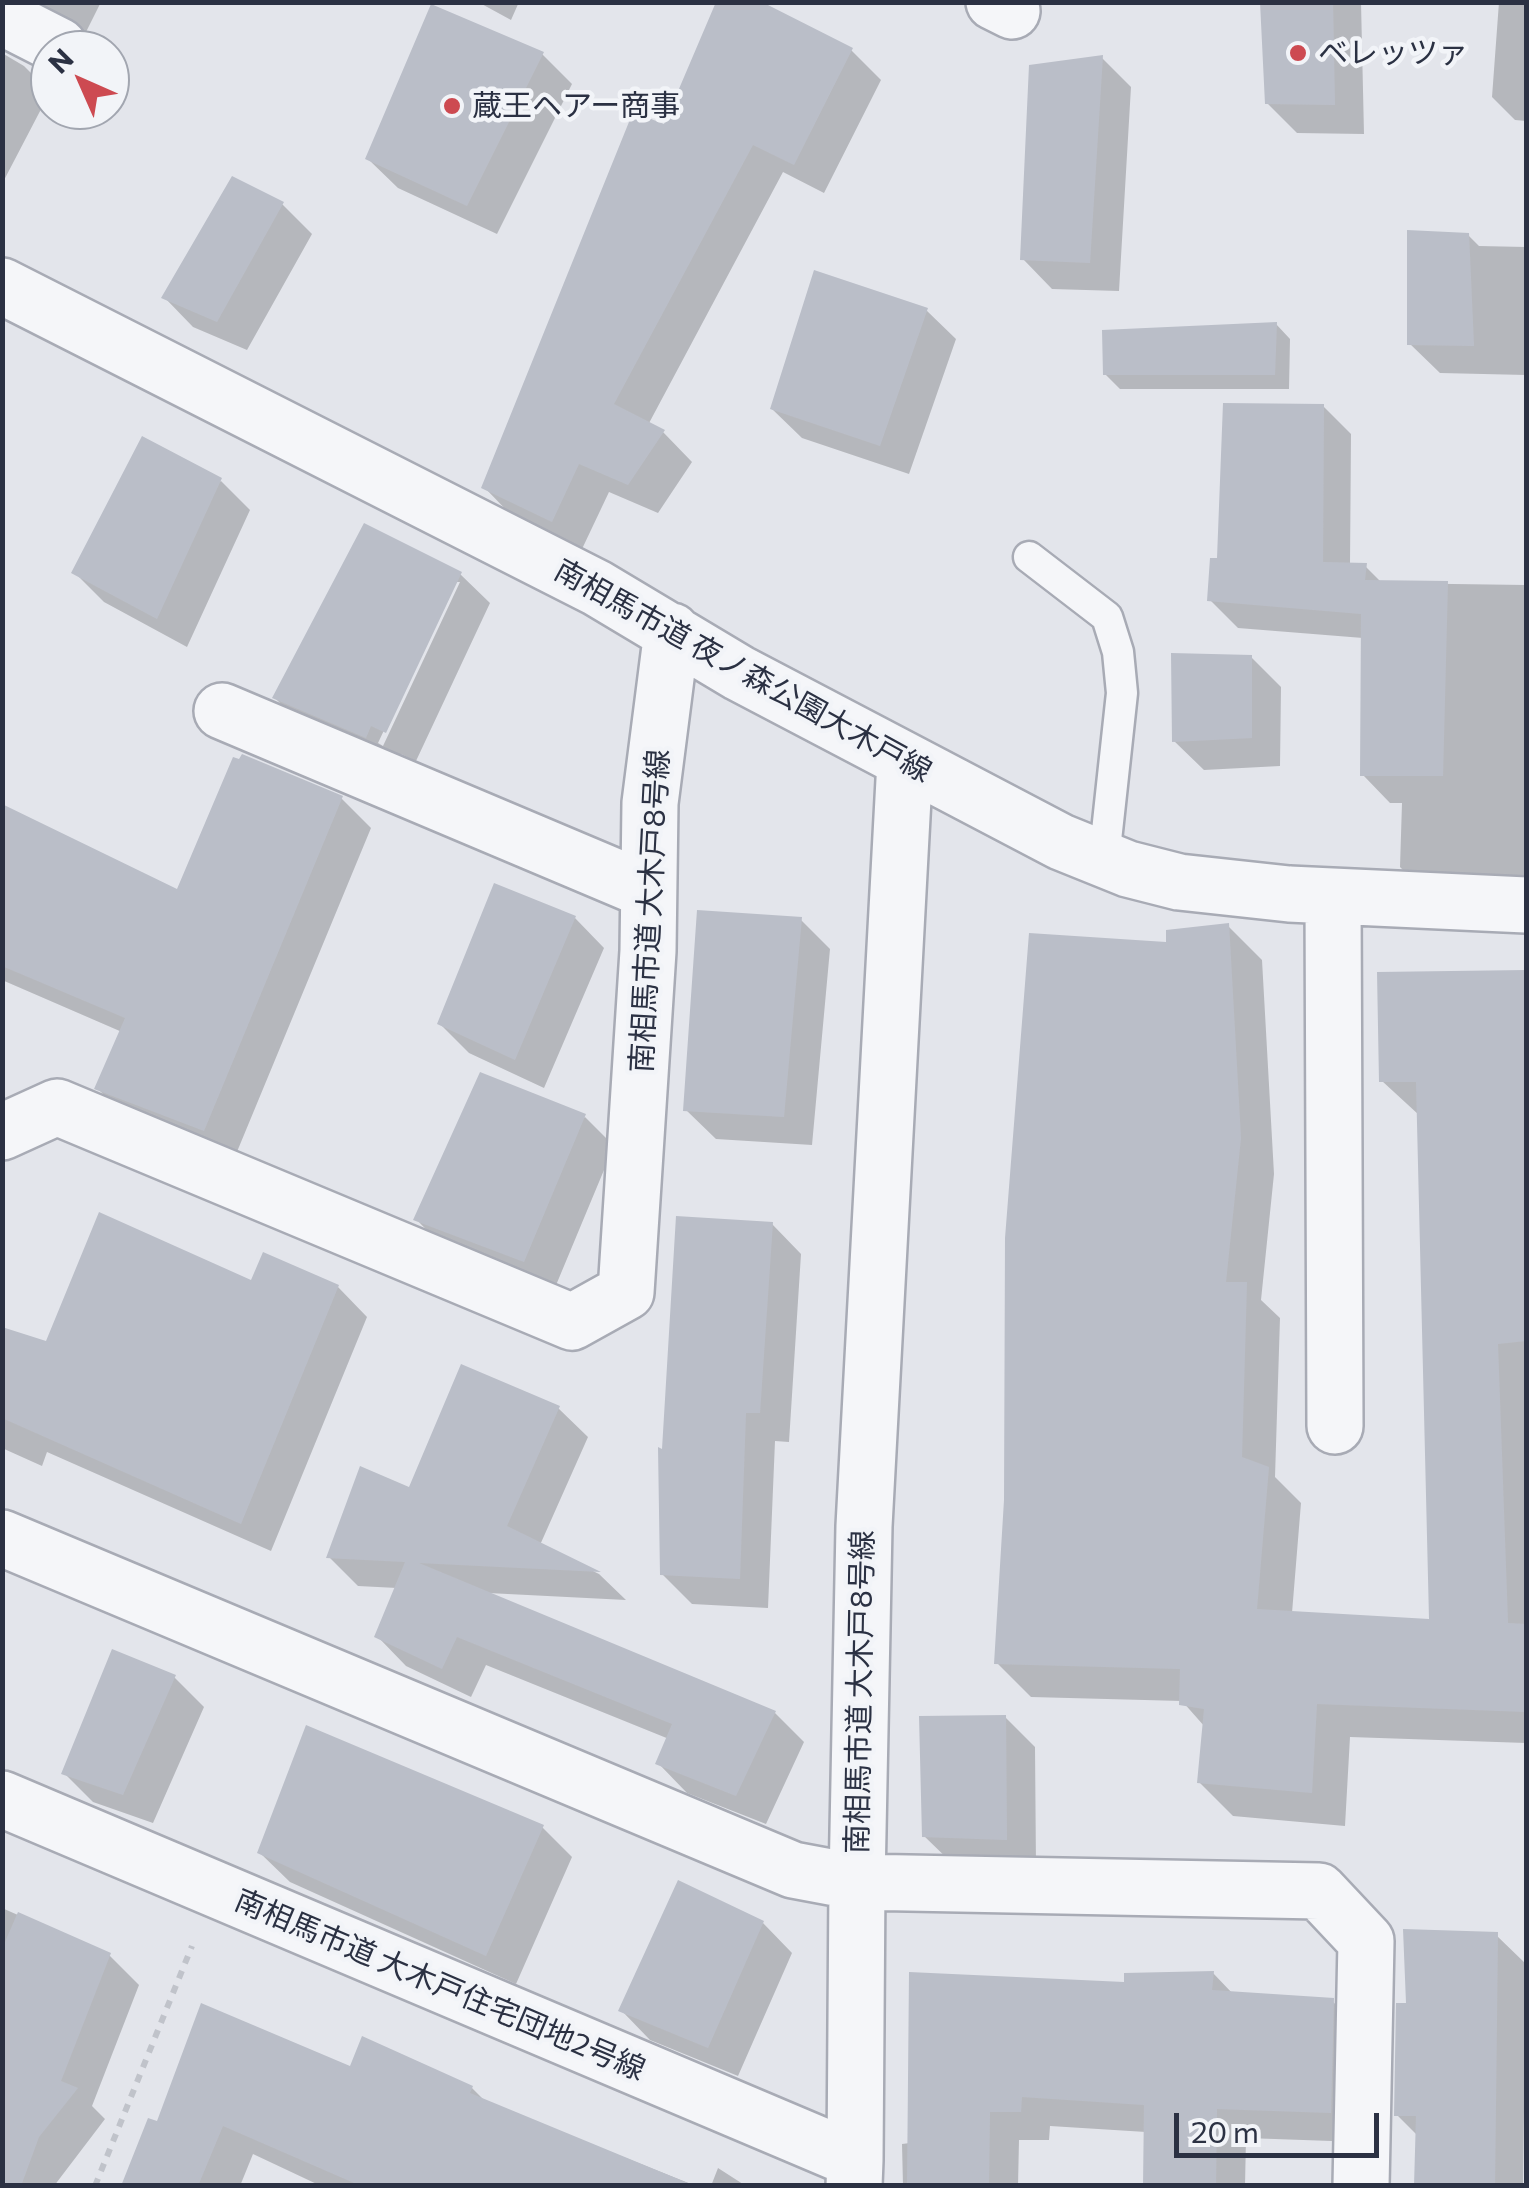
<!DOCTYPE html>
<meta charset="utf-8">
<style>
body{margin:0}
#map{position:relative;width:1529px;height:2188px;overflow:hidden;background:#e3e5eb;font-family:Commissioner,sans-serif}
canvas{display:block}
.frame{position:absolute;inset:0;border:5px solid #2b3143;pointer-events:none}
.north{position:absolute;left:30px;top:30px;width:100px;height:100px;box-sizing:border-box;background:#f2f4f8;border:2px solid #a2a6b0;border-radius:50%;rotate:315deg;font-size:28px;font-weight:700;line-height:40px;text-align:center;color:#2b3143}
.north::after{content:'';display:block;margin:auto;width:35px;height:45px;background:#cd4a51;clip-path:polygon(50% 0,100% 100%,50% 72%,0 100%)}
.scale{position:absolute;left:1174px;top:2113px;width:205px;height:45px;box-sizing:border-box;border:5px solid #2b3143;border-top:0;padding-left:12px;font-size:30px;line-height:35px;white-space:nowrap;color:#2b3143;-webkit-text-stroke:8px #f2f4f8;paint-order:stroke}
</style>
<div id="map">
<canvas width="1529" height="2188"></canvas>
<div class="frame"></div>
<div class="north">N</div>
<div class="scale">20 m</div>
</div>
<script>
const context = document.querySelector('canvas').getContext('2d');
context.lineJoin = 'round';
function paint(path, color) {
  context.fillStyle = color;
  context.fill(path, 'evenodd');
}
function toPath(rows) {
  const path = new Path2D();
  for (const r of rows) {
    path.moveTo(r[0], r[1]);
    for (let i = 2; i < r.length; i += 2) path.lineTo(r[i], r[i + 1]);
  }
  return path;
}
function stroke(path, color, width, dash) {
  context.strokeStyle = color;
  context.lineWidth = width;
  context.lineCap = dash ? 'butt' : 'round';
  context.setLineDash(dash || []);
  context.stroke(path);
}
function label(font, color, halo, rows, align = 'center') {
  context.font = font + ' Commissioner,"Noto Sans JP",sans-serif';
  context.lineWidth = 9;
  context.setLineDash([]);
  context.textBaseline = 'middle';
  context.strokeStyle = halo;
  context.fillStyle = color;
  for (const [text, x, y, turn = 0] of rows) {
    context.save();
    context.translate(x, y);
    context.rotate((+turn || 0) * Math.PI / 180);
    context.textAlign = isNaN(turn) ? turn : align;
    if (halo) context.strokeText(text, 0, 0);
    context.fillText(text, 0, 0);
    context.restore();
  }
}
paint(toPath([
 [2,2,101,2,84,36],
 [478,2,519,2,511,20],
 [1263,2,1361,2,1364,134,1297,133,1267,103],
 [1499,2,1526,2,1526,121,1515,120,1492,97],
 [851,50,881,80,824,193,783,172,648,425,663,432,692,462,658,513,609,492,582,549,513,517,484,487,665,127],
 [2,53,24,66,50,92,2,184],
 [542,54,572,84,497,234,398,188,368,159],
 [1102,58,1131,87,1119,291,1052,289,1023,259],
 [282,204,312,234,247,350,193,327,164,297],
 [1468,235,1479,246,1526,247,1526,375,1440,373,1410,344],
 [926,310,956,339,909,474,802,438,772,409],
 [1276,324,1290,339,1289,389,1120,389,1105,374],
 [1323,406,1351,434,1350,565,1365,566,1382,583,1526,585,1526,901,1428,895,1400,867,1402,803,1390,803,1363,775,1363,638,1238,628,1210,600,1220,561],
 [221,481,250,510,187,647,104,602,74,572],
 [460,574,490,603,416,761,401,754,396,766,304,727,275,698],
 [454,582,460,582,383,746,378,743],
 [1251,657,1281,687,1280,766,1204,770,1174,741],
 [341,798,371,828,234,1159,127,1118,97,1088,122,1032,2,980,2,839,178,893],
 [575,918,604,948,544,1088,469,1053,440,1024],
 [800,919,830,949,812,1145,716,1139,686,1110],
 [1228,926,1262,960,1274,1174,1261,1300,1280,1318,1275,1477,1301,1503,1292,1613,1432,1622,1419,1115,1382,1081,1493,1053,1526,1054,1526,1743,1350,1737,1345,1826,1233,1816,1199,1782,1205,1727,1182,1701,1031,1697,997,1663,1169,944],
 [585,1117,614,1146,554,1290,445,1249,416,1219],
 [772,1224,801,1254,789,1442,775,1441,768,1608,692,1604,662,1574,664,1453],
 [252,1284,338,1287,367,1317,271,1551,47,1452,42,1466,2,1448,2,1330,47,1344],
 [558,1408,588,1437,540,1545,599,1574,626,1600,488,1593,775,1713,804,1742,766,1824,687,1793,658,1763,669,1739,486,1665,471,1697,406,1666,377,1636,397,1588,358,1586,329,1557,410,1490],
 [174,1677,204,1707,153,1823,93,1802,64,1773],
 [1005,1717,1035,1747,1036,1868,954,1865,924,1836],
 [542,1827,572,1857,516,1984,290,1882,260,1853],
 [2,1908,109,1955,139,1985,92,2106,105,2119,54,2186,2,2186],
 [763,1923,792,1953,738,2076,650,2040,621,2010],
 [1496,1935,1526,1964,1523,2186,1416,2186,1418,2136,1396,2114,1408,2006],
 [1213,1973,1233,1994,1332,2001,1362,2030,1360,2142,1246,2138,1245,2186,1145,2186,1146,2132,1050,2126,1049,2140,1019,2140,1018,2186,903,2186,902,2144,910,2143,1126,1985],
 [352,2069,472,2088,486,2102,696,2186,321,2186,253,2154,240,2186,124,2186,158,2125],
 [718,2168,746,2186,711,2186]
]), '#0003');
paint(toPath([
 [716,2,762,2,853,48,794,165,753,145,614,404,665,430,628,485,579,464,552,522,481,488,633,112,664,124],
 [1260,2,1333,2,1335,105,1265,104],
 [431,4,544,52,467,206,365,159],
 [1103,55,1090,263,1020,260,1029,65],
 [232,176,284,202,217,322,161,298],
 [1407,230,1469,233,1474,346,1407,345],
 [814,270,928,308,880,446,770,409],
 [1277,322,1275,375,1103,375,1102,330],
 [1223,403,1324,404,1323,562,1367,563,1365,580,1448,581,1443,776,1360,776,1361,614,1207,601,1210,558,1217,558],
 [142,436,222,478,157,619,71,573],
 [364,523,462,572,386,733,371,726,366,738,272,698],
 [1171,653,1252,655,1252,738,1172,742],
 [242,754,343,796,204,1131,94,1089,125,1018,2,966,2,804,177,889,233,757,239,759],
 [494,883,576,916,515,1060,437,1024],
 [697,910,802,917,784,1117,683,1111],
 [1229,923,1241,1138,1226,1282,1247,1282,1242,1457,1269,1467,1257,1609,1429,1619,1416,1082,1379,1082,1377,972,1526,970,1526,1341,1498,1344,1508,1623,1526,1624,1526,1712,1317,1704,1312,1793,1197,1783,1204,1709,1179,1705,1180,1669,994,1664,1004,1500,1005,1238,1029,933,1166,942,1166,930],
 [480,1072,586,1114,524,1262,413,1220],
 [99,1212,251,1280,263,1252,339,1285,241,1524,2,1418,2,1327,46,1341],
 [676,1216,773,1222,760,1413,746,1413,740,1579,660,1575,658,1447,662,1449],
 [461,1364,560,1406,507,1526,601,1572,419,1563,776,1711,736,1796,655,1764,672,1724,457,1637,442,1669,374,1637,405,1562,326,1558,360,1466,409,1487],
 [112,1649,176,1675,123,1795,61,1774],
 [1006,1715,1007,1840,922,1837,919,1716],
 [306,1725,544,1825,486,1956,257,1853],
 [678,1880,764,1921,708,2048,618,2011],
 [18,1912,111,1953,61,2081,78,2088,39,2137,21,2186,2,2186,2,1949],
 [1403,1929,1498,1932,1495,2186,1414,2186,1416,2116,1394,2116,1396,2003,1406,2003],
 [1214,1971,1212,1990,1334,1998,1331,2113,1217,2109,1216,2186,1143,2186,1144,2105,1022,2097,1021,2112,990,2112,989,2186,907,2186,909,1972,1124,1982,1124,1973],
 [201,2003,350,2066,362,2036,473,2086,470,2093,695,2186,361,2186,223,2126,198,2186,121,2186,148,2118,157,2121]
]), '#babec8');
const service = toPath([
 [1029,557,1107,617,1118,652,1122,693,1104,859]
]);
const minor = toPath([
 [994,2,1012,11],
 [2,17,59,46],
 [2,286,597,588,739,673,1061,842,1128,869,1179,882,1289,894,1526,905],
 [222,711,646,890],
 [1333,896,1335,1426],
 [2,1132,57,1107,572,1322,626,1292,648,951,650,803,672,631],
 [2,1538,793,1870,857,1882,864,1526,905,761],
 [2,1799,855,2160,854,2186],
 [855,2160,857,1882,1319,1891,1366,1941,1361,2186]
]);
stroke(service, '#a8abb5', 35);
stroke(minor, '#a8abb5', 60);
stroke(toPath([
 [95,2186,192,1946]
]), '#c0c3ca', 6, [8, 8]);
stroke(service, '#f5f6f9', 30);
stroke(minor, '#f5f6f9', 55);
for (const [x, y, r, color] of [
 [1298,53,10,"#cd4a51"],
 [452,106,10,"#cd4a51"]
]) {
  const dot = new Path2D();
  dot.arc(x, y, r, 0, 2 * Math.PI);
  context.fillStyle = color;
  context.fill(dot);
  stroke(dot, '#f2f4f8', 4);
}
label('30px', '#2b3143', '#f2f4f8', [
 ["ベレッツァ",1318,53],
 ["蔵王ヘアー商事",472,106]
], 'left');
label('30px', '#2b3143', '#f2f4f8', [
 ["南相馬市道 夜ノ森公園大木戸線",743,671,29],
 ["南相馬市道 大木戸8号線",650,911,-87],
 ["南相馬市道 大木戸8号線",860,1692,-89],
 ["南相馬市道 大木戸住宅団地2号線",440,1985,23]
]);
</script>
